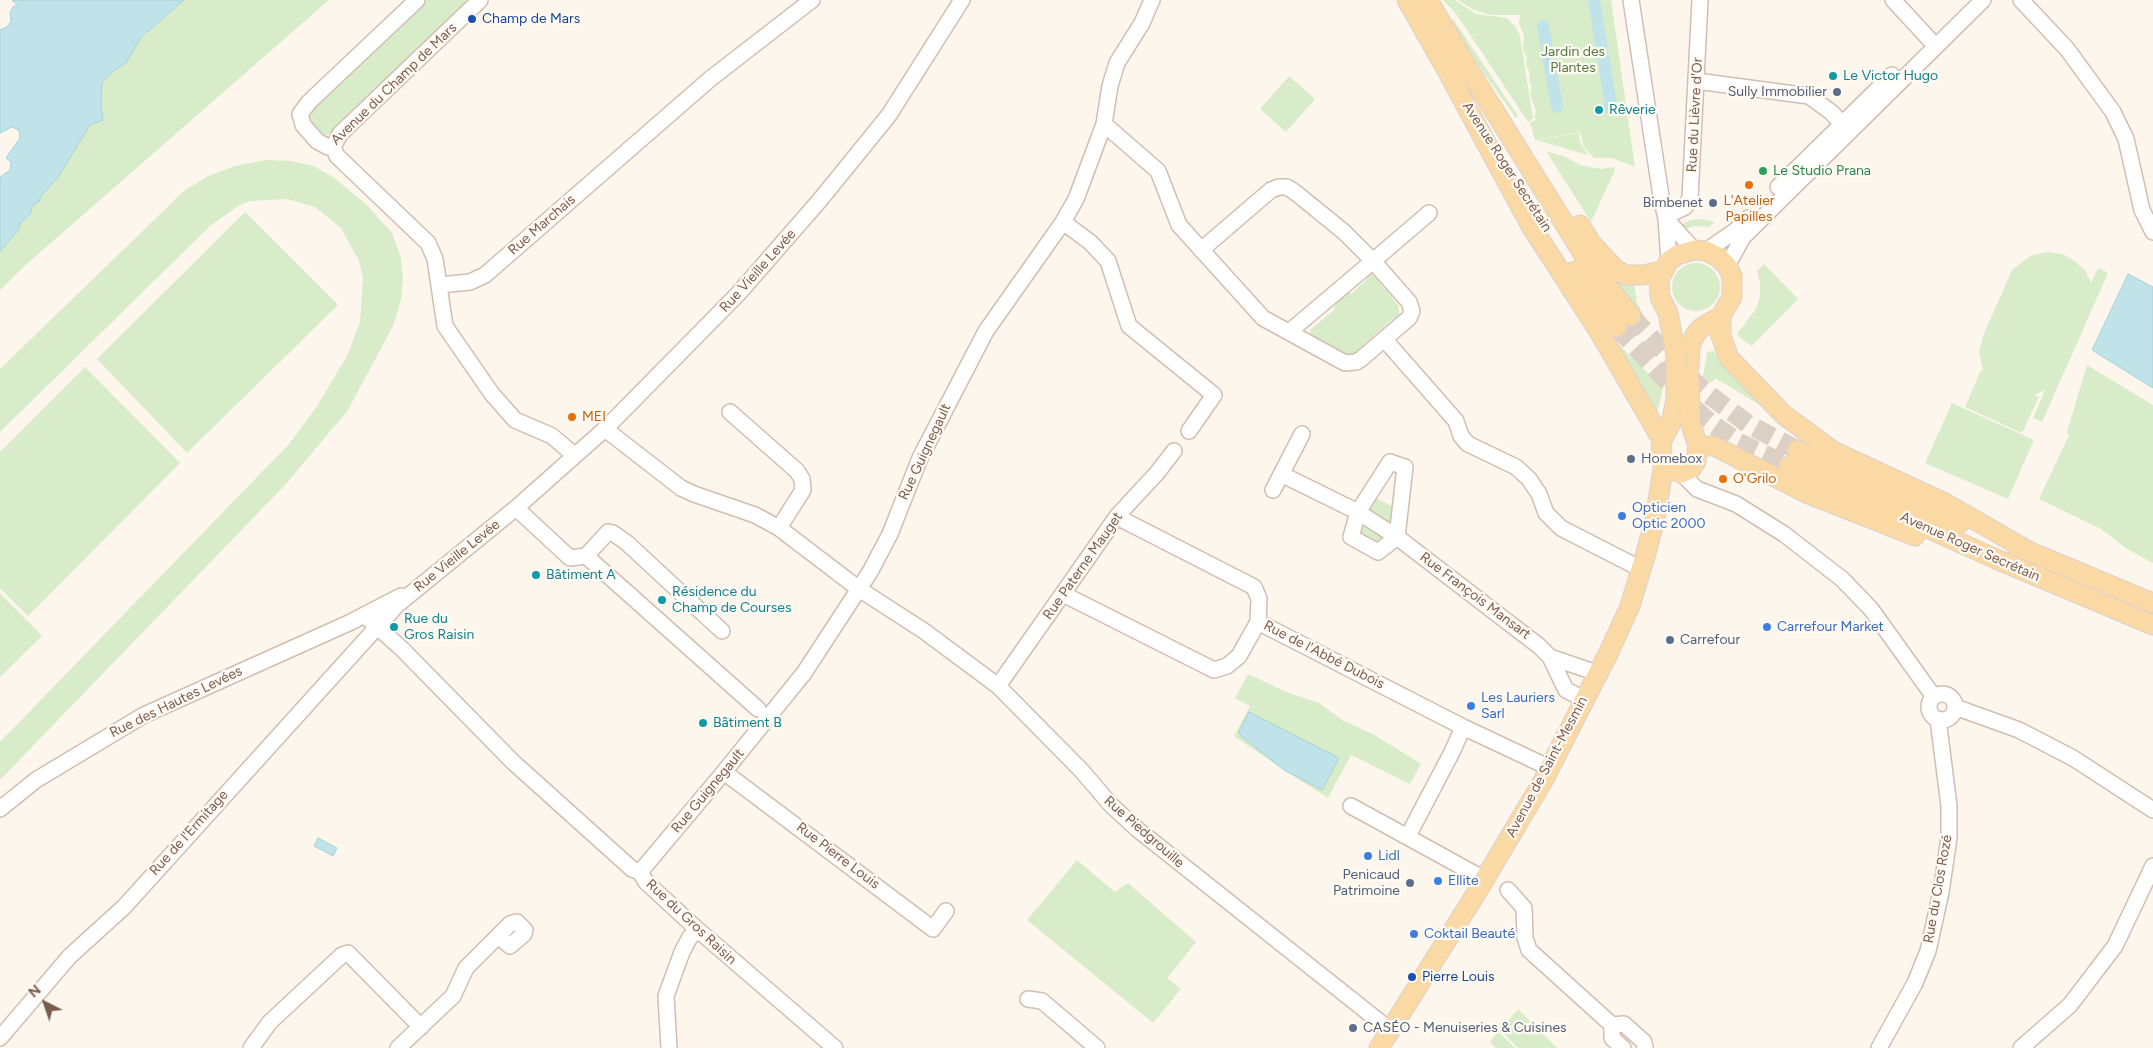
<!DOCTYPE html>
<meta charset="utf-8">
<style>
body{margin:0}
#map{position:relative;width:2153px;height:1048px;overflow:hidden;background:#fdf6ec;font-family:Figtree,sans-serif}
canvas{display:block}
.north{position:absolute;left:20px;top:978px;width:50px;height:50px;-webkit-text-stroke:4px #fffaf3;paint-order:stroke;rotate:319deg;font-size:14px;font-weight:700;line-height:20px;text-align:center;color:#7a5c4d}
.north::after{content:'';display:block;margin:auto;width:18px;height:22px;background:#7a5c4d;clip-path:polygon(50% 0,100% 100%,50% 72%,0 100%)}
</style>
<div id="map">
<canvas width="2153" height="1048"></canvas>
<div class="north">N</div>
</div>
<script>
const context = document.querySelector('canvas').getContext('2d');
context.lineJoin = 'round';
function paint(path, color) {
  context.fillStyle = color;
  context.fill(path, 'evenodd');
}
function toPath(rows) {
  const path = new Path2D();
  for (const r of rows) {
    if (r.length === 3) {
      path.moveTo(r[0] + r[2], r[1]);
      path.arc(r[0], r[1], r[2], 0, 2 * Math.PI);
      continue;
    }
    path.moveTo(r[0], r[1]);
    for (let i = 2; i < r.length; i += 2) path.lineTo(r[i], r[i + 1]);
  }
  return path;
}
function stroke(path, color, width, dash) {
  context.strokeStyle = color;
  context.lineWidth = width;
  context.lineCap = dash ? 'butt' : 'round';
  context.setLineDash(dash || []);
  context.stroke(path);
}
function label(font, color, halo, rows, align = 'center') {
  context.font = font + ' Figtree,sans-serif';
  context.lineWidth = 4.5;
  context.setLineDash([]);
  context.textBaseline = 'middle';
  context.strokeStyle = halo;
  context.fillStyle = color;
  for (const [text, x, y, turn = 0] of rows) {
    context.save();
    context.translate(x, y);
    context.rotate((+turn || 0) * Math.PI / 180);
    context.textAlign = isNaN(turn) ? turn : align;
    if (halo) context.strokeText(text, 0, 0);
    context.fillText(text, 0, 0);
    context.restore();
  }
}
paint(toPath([
 [184,0,329,0,29,262,0,290,0,252,19,229,20,223,31,213,32,206,40,201,40,197,58,177,84,133,101,111,102,83,113,71,126,63,141,37],
 [426,0,469,0,341,125,328,135,320,134,309,122,308,114],
 [1443,0,1455,0,1476,14,1507,18,1516,27,1520,36,1533,119,1528,122,1457,15],
 [1458,0,1611,0,1635,167,1612,158,1594,158,1584,147,1580,132,1535,140,1530,122,1537,120,1534,117,1536,111,1530,94,1532,87,1529,82,1530,73,1526,65,1527,57,1523,49,1524,35,1519,24,1520,15,1490,15,1472,9],
 [1453,19,1518,116,1516,118,1476,62,1451,21],
 [1289,76,1315,99,1286,132,1260,109],
 [1579,133,1580,142,1588,155,1536,140],
 [1546,151,1566,157,1580,165,1601,169,1614,167,1615,170,1591,222],
 [267,160,291,161,314,166,333,177,366,204,392,233,401,258,403,278,401,300,394,324,348,410,286,484,0,780,0,742,289,444,316,408,348,354,360,322,363,279,359,261,341,228,315,207,287,199,250,201,238,206,210,226,0,432,0,369,184,191,208,176,235,166],
 [245,212,338,305,187,453,97,359],
 [1701,219,1715,222,1709,227,1694,226,1681,230,1679,226,1690,220],
 [2047,252,2062,254,2073,260,2085,270,2091,283,2098,268,2108,273,2042,422,2033,418,2045,390,2034,395,2039,397,2022,433,1965,407,1981,370,1983,371,1979,352,1983,336,2012,270,2030,256],
 [1696,287,24],
 [1764,264,1798,299,1752,346,1744,341,1737,334,1756,309,1760,297,1760,283,1757,271],
 [1605,267,1634,282,1637,303,1647,322,1645,324,1620,293],
 [1370,271,1398,305,1400,316,1392,320,1360,348,1359,354,1348,357,1310,337,1310,330,1334,310,1338,296,1346,290,1351,294,1366,280,1367,273],
 [1620,348,1622,348,1663,388,1657,414,1621,357],
 [1713,351,1731,371,1765,408,1715,378,1711,383,1703,377,1707,352],
 [2087,365,2153,405,2153,563,2127,549,2101,529,2039,499,2069,435,2067,432],
 [85,367,180,463,28,616,0,588,0,452],
 [1952,403,2034,440,2008,499,1925,463],
 [1371,496,1396,508,1392,524,1387,524,1366,509],
 [1357,519,1385,537,1382,544,1356,531],
 [0,593,42,636,0,677],
 [1248,674,1286,692,1319,703,1344,721,1373,734,1421,764,1410,784,1351,755,1328,798,1284,770,1234,736,1250,706,1235,698],
 [1077,860,1115,892,1128,883,1196,942,1167,978,1181,989,1153,1023,1027,920],
 [1518,1009,1557,1048,1518,1048,1500,1030],
 [1498,1031,1515,1048,1496,1048,1490,1042]
]), '#d8ecc9');
const water = toPath([
 [12,0,184,0,141,37,126,63,113,71,102,83,101,105,103,120,90,125,58,177,40,197,40,201,32,206,31,213,20,223,19,229,0,252,0,177,10,170,11,162,6,158,20,138,19,130,12,127,0,133,0,30,7,27,11,21,10,13,13,7,17,5,12,0],
 [2128,274,2153,287,2153,388,2092,350,2128,274],
 [1249,712,1339,758,1322,790,1284,770,1241,736,1239,731,1249,712],
 [318,838,337,848,333,856,314,846,318,838]
]);
paint(water, '#bfe3e8');
stroke(water, '#a5d3da', 1);
stroke(toPath([
 [1594,0,1611,106,1608,107],
 [1543,26,1557,107]
]), '#bfe3e8', 12);
stroke(toPath([
 [1631,316,1681,370,1708,394,1748,424,1797,450],
 [1617,327,1682,397,1708,421,1736,441,1789,466]
]), '#dcd0c4', 19, [19, 9]);
const minor = toPath([
 [1631,0,1661,196,1666,219,1669,261],
 [1893,0,1930,40],
 [2021,0,2067,49,2113,112,2126,139,2142,210,2153,232],
 [1697,81,1809,96,1831,112,1849,131],
 [1104,124,1158,171,1179,225,1263,318,1345,363,1356,362,1361,359,1409,318,1412,311,1409,302,1373,261,1429,213],
 [333,147,337,156,428,243,435,259,445,326,492,394,515,420,552,436,574,455],
 [333,147,328,147,317,141,303,125,300,114,309,102,417,0],
 [333,147,340,134,480,0],
 [1778,187,1892,75],
 [1666,216,1685,207,1690,198,1700,0],
 [1666,219,1694,250],
 [1063,222,1090,242,1108,261,1129,326,1214,395,1189,431],
 [1201,250,1271,190,1279,187,1287,187,1296,193,1344,232,1373,261,1289,332],
 [1706,251,1735,231,1748,218],
 [1727,266,1743,237,1983,0],
 [440,285,470,282,485,275,710,79,812,0],
 [1385,340,1456,421,1461,436,1468,444,1516,467,1529,479,1539,494,1546,513,1561,528,1641,569],
 [730,412,797,471,802,479,803,490,779,528],
 [605,429,681,488,694,494,755,515,779,528,859,589,924,631,998,686,1081,770,1111,805,1137,829,1390,1030],
 [1390,462,1405,467,1397,537,1378,552,1351,537,1358,512,1390,462],
 [1681,473,1697,489,1736,504,1784,534,1842,579,1871,609,1934,697],
 [1281,474,1358,512,1397,537,1539,646,1550,657,1566,690,1584,699],
 [1273,490,1302,434],
 [516,508,570,558,586,556,758,709],
 [1118,515,1125,521,1254,587,1259,599,1258,622],
 [586,556,608,532,613,533,627,543,722,631],
 [1063,594,1214,670,1227,666,1239,656,1258,622,1463,727,1550,768],
 [364,615,401,648,513,762,632,869,640,872,646,882,698,930,835,1048],
 [1550,657,1597,673],
 [998,686,1118,515,1157,473,1174,451],
 [1942,707,13],
 [1955,707,2019,730,2073,758,2153,810],
 [724,772,933,929,946,911],
 [1351,806,1484,879],
 [0,809,36,780,144,715,351,622,401,596],
 [1408,836,1453,750,1463,727],
 [640,872,724,772,804,673,870,572,890,534,920,458,986,331,1063,222,1076,199,1104,124,1110,86,1117,63,1142,23,1152,0],
 [1508,890,1524,908,1525,938,1529,950,1612,1025],
 [1028,999,1042,1001,1097,1048],
 [1612,1025,1624,1024,1644,1042,1645,1048],
 [1612,1025,1612,1038,1623,1048],
 [0,1038,70,956,124,907,397,605,516,508,605,429,738,294,820,200,889,115,962,0],
 [251,1048,270,1022,342,955,348,953,421,1027],
 [398,1048,453,996,466,968,510,924,517,922,525,930,524,934,510,946,498,936],
 [669,1048,666,996,682,952,690,937,698,930],
 [1879,1048,1915,983,1928,951,1941,892,1949,838,1949,806,1938,719],
 [2021,1048,2070,1005,2115,946,2153,866]
]);
const major = toPath([
 [1407,0,1457,88],
 [1428,0,1467,67,1587,260,1631,316],
 [1451,78,1531,226,1600,333,1662,440],
 [1580,225,1591,243,1616,270,1626,275,1643,275,1662,271],
 [1575,271,1617,327],
 [1721,316,1721,336,1729,358,1784,415,1833,451,1945,503,2027,550],
 [1676,355,1668,313,1660,297,1659,279,1669,261,1677,255,1694,250,1706,251,1718,257,1727,266,1732,276,1732,297,1721,316,1701,328,1695,335,1690,346,1689,367],
 [1698,446,1714,446,1806,493,1915,536],
 [1797,450,1851,479,1960,523],
 [1664,463,1670,469,1681,473,1692,468,1696,461,1698,446,1690,422,1690,411],
 [1789,466,1996,559,2153,625],
 [2016,546,2153,603],
 [1379,1048,1477,892,1543,781,1609,652,1630,606,1646,553,1655,519,1664,463,1661,451,1662,440,1671,423,1676,400]
]);
stroke(minor, '#d1beb0', 18);
stroke(major, '#dad1cd', 21);
stroke(minor, '#fff', 15);
stroke(major, '#fbd9a5', 19);
const majorBridge = toPath([
 [1689,375,1690,411],
 [1676,400,1676,355]
]);
stroke(majorBridge, '#dad1cd', 21, []);
stroke(majorBridge, '#fbd9a5', 19);
for (const [x, y, r, color] of [
 [472,19,5,"#1a4fb4"],
 [1833,76,5,"#0f9aa8"],
 [1837,92,5,"#5c6f8a"],
 [1599,110,5,"#0f9aa8"],
 [1763,171,5,"#2e9e5b"],
 [1749,185,5,"#e8710a"],
 [1713,203,5,"#5c6f8a"],
 [572,417,5,"#e8710a"],
 [1631,459,5,"#5c6f8a"],
 [1723,479,5,"#e8710a"],
 [1622,516,5,"#3f7fe0"],
 [536,575,5,"#0f9aa8"],
 [662,600,5,"#0f9aa8"],
 [394,627,5,"#0f9aa8"],
 [1767,627,5,"#3f7fe0"],
 [1670,640,5,"#5c6f8a"],
 [1471,706,5,"#3f7fe0"],
 [703,723,5,"#0f9aa8"],
 [1368,856,5,"#3f7fe0"],
 [1438,881,5,"#3f7fe0"],
 [1410,883,5,"#5c6f8a"],
 [1414,934,5,"#3f7fe0"],
 [1412,977,5,"#1a4fb4"],
 [1353,1028,5,"#5c6f8a"]
]) {
  const dot = new Path2D();
  dot.arc(x, y, r, 0, 2 * Math.PI);
  context.fillStyle = color;
  context.fill(dot);
  stroke(dot, '#fffaf3', 2);
}
label('14px', '#164399', '#fffaf3', [
 ["Champ de Mars",482,19],
 ["Pierre Louis",1422,977]
], 'left');
label('14px', '#537a41', '#fffaf3', [
 ["Jardin des",1573,52],
 ["Plantes",1573,68]
]);
label('14px', '#0d838f', '#fffaf3', [
 ["Le Victor Hugo",1843,76],
 ["Rêverie",1609,110],
 ["Bâtiment A",546,575],
 ["Résidence du",672,592],
 ["Champ de Courses",672,608],
 ["Rue du",404,619],
 ["Gros Raisin",404,635],
 ["Bâtiment B",713,723]
], 'left');
label('14px', '#7a5c4d', '#fffaf3', [
 ["Avenue du Champ de Mars",394,84,-44],
 ["Rue du Lièvre d'Or",1695,115,-87],
 ["Avenue Roger Secrétain",1507,167,57],
 ["Rue Marchais",542,225,-41],
 ["Rue Vieille Levée",758,271,-48],
 ["Rue Guignegault",925,452,-65],
 ["Avenue Roger Secrétain",1970,547,24],
 ["Rue Vieille Levée",457,556,-39],
 ["Rue Paterne Mauget",1083,566,-55],
 ["Rue François Mansart",1475,596,37],
 ["Rue de l'Abbé Dubois",1324,655,27],
 ["Rue des Hautes Levées",176,702,-26],
 ["Avenue de Saint-Mesmin",1547,767,-62],
 ["Rue Guignegault",708,791,-50],
 ["Rue Piedgrouille",1144,832,41],
 ["Rue de l'Ermitage",189,833,-48],
 ["Rue Pierre Louis",838,856,37],
 ["Rue du Clos Rozé",1938,889,-80],
 ["Rue du Gros Raisin",691,922,43]
]);
label('14px', '#4e5e75', '#fffaf3', [
 ["Sully Immobilier",1827,92],
 ["Bimbenet",1703,203],
 ["Homebox",1641,459,"left"],
 ["Carrefour",1680,640,"left"],
 ["Penicaud",1400,875],
 ["Patrimoine",1400,891],
 ["CASÉO - Menuiseries & Cuisines",1363,1028,"left"]
], 'right');
label('14px', '#27864d', '#fffaf3', [
 ["Le Studio Prana",1773,171]
], 'left');
label('14px', '#c56008', '#fffaf3', [
 ["L'Atelier",1749,201,"center"],
 ["Papilles",1749,217,"center"],
 ["MEI",582,417],
 ["O'Grilo",1733,479]
], 'left');
label('14px', '#366cbe', '#fffaf3', [
 ["Opticien",1632,508],
 ["Optic 2000",1632,524],
 ["Carrefour Market",1777,627],
 ["Les Lauriers",1481,698],
 ["Sarl",1481,714],
 ["Lidl",1378,856],
 ["Ellite",1448,881],
 ["Coktail Beauté",1424,934]
], 'left');
</script>
